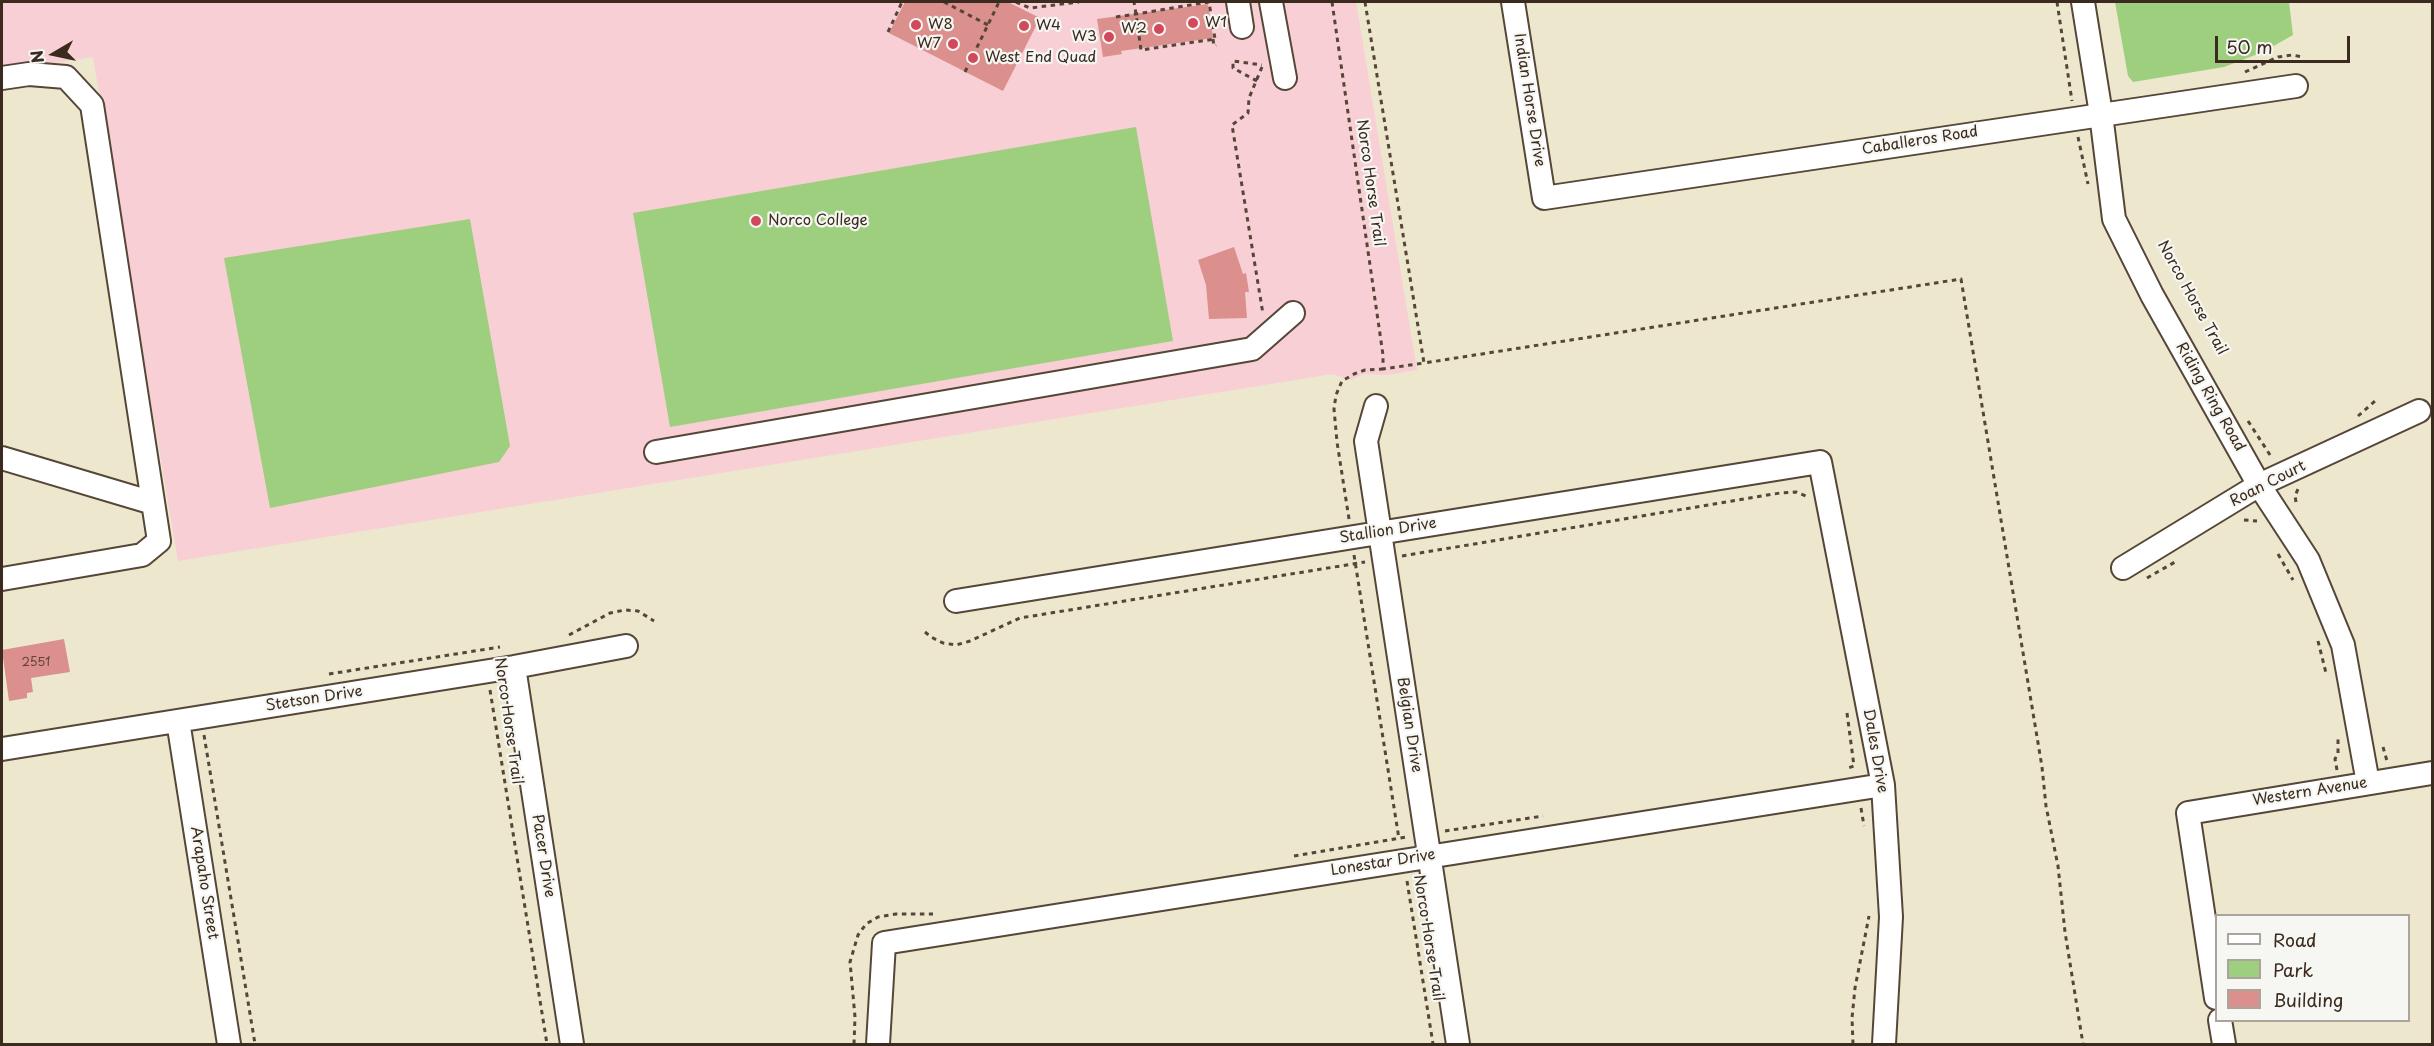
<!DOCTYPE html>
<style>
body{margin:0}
#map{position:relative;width:2434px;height:1046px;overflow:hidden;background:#ede7ce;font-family:"Playpen Sans",sans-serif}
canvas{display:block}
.frame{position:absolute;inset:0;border:3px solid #3b2a1e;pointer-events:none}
.legend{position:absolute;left:2215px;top:914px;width:195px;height:108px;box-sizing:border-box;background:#f6f6f2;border:2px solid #aba49d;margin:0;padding:8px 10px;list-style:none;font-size:18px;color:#3b2a1e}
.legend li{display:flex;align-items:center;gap:12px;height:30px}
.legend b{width:30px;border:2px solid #aba49d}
.north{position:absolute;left:24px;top:24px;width:60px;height:60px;-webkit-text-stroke:4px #f6f6f2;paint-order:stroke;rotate:261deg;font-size:16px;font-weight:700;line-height:24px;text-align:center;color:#3b2a1e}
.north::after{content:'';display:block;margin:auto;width:21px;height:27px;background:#3b2a1e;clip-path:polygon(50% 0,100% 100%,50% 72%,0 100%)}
.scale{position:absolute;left:2215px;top:36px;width:135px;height:27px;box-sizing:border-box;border:3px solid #3b2a1e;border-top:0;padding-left:8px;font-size:18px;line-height:21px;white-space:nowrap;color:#3b2a1e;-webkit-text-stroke:4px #f6f6f2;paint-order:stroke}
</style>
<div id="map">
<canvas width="2434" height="1046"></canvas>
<div class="frame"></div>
<ul class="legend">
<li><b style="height:8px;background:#fff"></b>Road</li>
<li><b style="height:16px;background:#9ecf7f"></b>Park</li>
<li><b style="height:16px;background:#db908e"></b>Building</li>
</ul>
<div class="north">N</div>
<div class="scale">50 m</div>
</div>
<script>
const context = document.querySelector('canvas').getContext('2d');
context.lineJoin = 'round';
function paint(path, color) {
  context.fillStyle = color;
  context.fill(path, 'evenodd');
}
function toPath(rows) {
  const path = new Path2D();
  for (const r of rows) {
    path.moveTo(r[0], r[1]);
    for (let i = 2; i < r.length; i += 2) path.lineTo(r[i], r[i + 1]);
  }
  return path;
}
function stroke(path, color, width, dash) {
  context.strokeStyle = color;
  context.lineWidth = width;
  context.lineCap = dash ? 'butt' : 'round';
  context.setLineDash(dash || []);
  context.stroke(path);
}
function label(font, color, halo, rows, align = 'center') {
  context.font = font + ' "Playpen Sans",sans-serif';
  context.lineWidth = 4.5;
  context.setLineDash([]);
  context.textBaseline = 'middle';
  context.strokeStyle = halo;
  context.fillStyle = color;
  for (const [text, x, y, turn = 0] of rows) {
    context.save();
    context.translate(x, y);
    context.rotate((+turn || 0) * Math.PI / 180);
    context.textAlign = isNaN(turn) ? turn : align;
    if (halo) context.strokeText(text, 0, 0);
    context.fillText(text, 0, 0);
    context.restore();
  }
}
paint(toPath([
 [2,2,1356,2,1417,370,1387,375,1364,374,1351,380,1332,374,178,561,93,57,2,71]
]), '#f7cfd4');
paint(toPath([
 [2115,2,2289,2,2293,35,2263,52,2224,67,2133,82,2128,76],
 [1136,127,1173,341,670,427,633,213],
 [470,219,510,446,499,462,270,508,224,258]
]), '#9ecf7f');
paint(toPath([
 [905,2,1008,2,1040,18,1003,91,889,33],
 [1208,4,1213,38,1121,51,1122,54,1103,57,1097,19],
 [1234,247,1243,274,1246,273,1249,292,1245,292,1247,318,1209,319,1206,285,1198,260],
 [64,639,70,672,31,678,33,692,27,693,27,698,9,701,2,650]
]), '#db908e');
const minor = toPath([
 [1238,2,1242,27],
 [1271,2,1285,78],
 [1513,2,1544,198,2296,86],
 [2083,2,2101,114,2114,219,2152,295,2259,485,2308,560,2343,645,2368,783],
 [2,78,29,74,66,77,92,105,159,541,142,555,2,579],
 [1376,406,1366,441,1458,1044],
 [656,452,1252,349,1293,313],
 [2,458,153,503],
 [2123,568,2259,485,2419,411],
 [956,601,1820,462,1883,785,1891,917,1884,1044],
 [514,667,572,1044],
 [178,721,229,1044],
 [2,749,514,667,626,646],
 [2216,998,2188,813,2432,773],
 [2220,1020,2224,1044],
 [878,1044,884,943,1883,785]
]);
stroke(minor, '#564638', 26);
stroke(toPath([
 [944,2,988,25],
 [1016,2,1030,8,1079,2],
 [1332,2,1383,355,1383,369,1424,363],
 [1365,2,1424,363,1961,279,2042,767,2046,806,2058,866,2065,932,2083,1044],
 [2057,2,2072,101],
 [1116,17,1136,14,1209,2,1215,39,1141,50,1136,14,1134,2],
 [888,32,902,2],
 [1213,39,1214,46,1216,45],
 [1262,67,1249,98,1248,113,1232,125,1263,314],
 [965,72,999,2],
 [2245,72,2278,57,2292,55,2303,57],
 [1257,81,1233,68,1233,61,1262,65],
 [2078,137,2088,184],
 [2358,416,2375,401],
 [2248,421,2272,458],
 [2296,502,2295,496,2298,489],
 [1349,519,1337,442,1334,409,1336,395,1342,381,1354,374,1365,370,1383,369],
 [2244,520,2257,521],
 [2278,554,2293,580],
 [1354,555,1399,839],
 [1402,556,1780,493,1796,492,1806,496],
 [2147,578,2175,562],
 [925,632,931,637,943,643,956,645,970,641,1020,618,1365,562],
 [569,635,610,613,625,610,638,611,654,621],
 [2318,641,2326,673],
 [329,674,500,647],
 [490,690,547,1044],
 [1847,713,1854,766,1848,768],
 [204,735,255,1044],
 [2383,747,2387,761],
 [2337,770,2335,759,2338,753,2338,738],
 [1861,808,1864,826],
 [1445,831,1543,816],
 [1294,856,1406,837],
 [1407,881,1433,1044],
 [854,1044,855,1017,850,962,858,935,866,924,878,917,896,914,933,914],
 [1853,1044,1852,1018,1855,988,1869,916]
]), '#564638', 3, [4.5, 4.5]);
stroke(minor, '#fff', 22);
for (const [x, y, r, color] of [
 [1193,23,6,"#d1495b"],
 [916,25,6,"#d1495b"],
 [1024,26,6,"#d1495b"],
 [1159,29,6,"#d1495b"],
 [1109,37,6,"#d1495b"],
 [953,44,6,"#d1495b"],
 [973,58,6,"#d1495b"],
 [756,221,6,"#d1495b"]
]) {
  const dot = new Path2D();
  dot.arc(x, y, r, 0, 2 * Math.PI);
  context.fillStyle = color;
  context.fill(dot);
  stroke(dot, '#f6f6f2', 2);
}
label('12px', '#63443a', null, [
 ["2551",36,663]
]);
label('15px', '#3b2a1e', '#f6f6f2', [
 ["W1",1205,23],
 ["W8",928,25],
 ["W4",1036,26],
 ["W2",1147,29,"right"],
 ["W3",1097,37,"right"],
 ["W7",941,44,"right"],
 ["West End Quad",985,58],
 ["Norco College",768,221]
], 'left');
label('15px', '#3b2a1e', '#f6f6f2', [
 ["Indian Horse Drive",1529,100,81],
 ["Caballeros Road",1920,141,-9],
 ["Norco Horse Trail",1370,183,82],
 ["Norco Horse Trail",2192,298,61],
 ["Riding Ring Road",2210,397,60],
 ["Roan Court",2268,484,-27],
 ["Stallion Drive",1388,531,-9],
 ["Stetson Drive",314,699,-9],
 ["Norco Horse Trail",508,721,82],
 ["Belgian Drive",1409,725,81],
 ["Dales Drive",1875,751,80],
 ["Western Avenue",2310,792,-9],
 ["Pacer Drive",543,856,81],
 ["Lonestar Drive",1383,863,-9],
 ["Arapaho Street",204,883,81],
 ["Norco Horse Trail",1428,938,81]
]);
</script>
